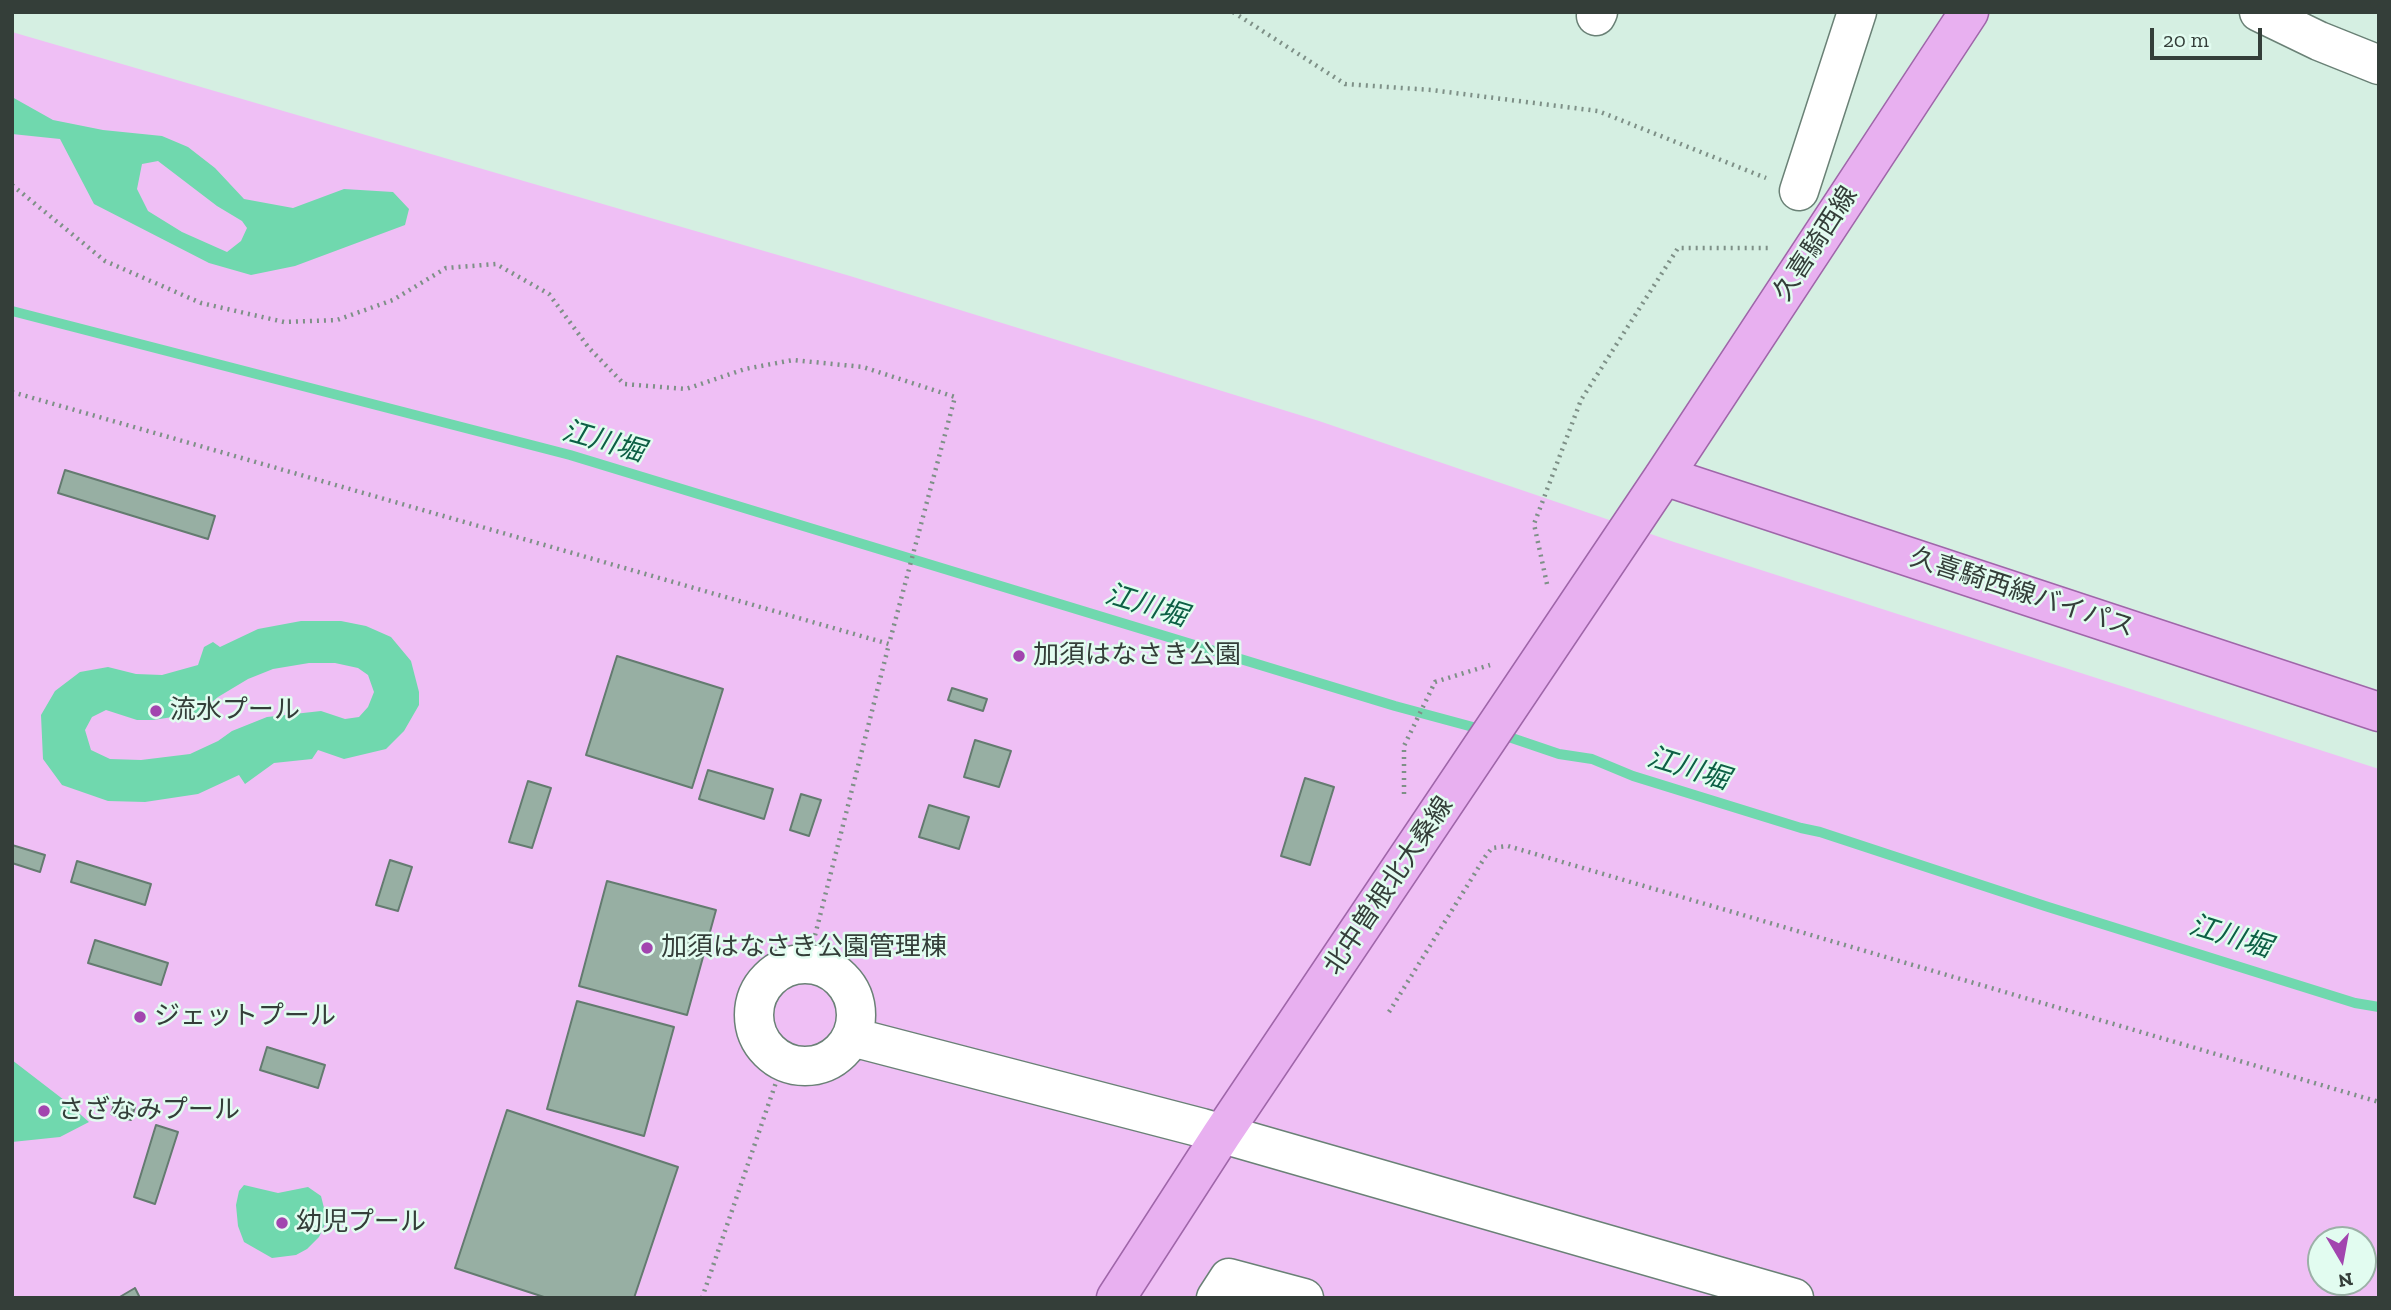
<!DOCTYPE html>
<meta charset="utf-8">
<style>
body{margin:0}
#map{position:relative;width:2391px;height:1310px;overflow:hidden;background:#d5efe2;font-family:"Zilla Slab",serif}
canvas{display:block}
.frame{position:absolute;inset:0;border:14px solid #343e39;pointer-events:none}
.north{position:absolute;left:2307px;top:1226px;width:70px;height:70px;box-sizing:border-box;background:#e2fcf0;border:2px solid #9cb0a7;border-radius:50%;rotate:170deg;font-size:19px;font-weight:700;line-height:28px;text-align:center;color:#343e39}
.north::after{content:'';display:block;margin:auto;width:24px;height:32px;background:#a245af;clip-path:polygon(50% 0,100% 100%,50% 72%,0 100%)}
.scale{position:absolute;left:2150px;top:28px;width:112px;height:32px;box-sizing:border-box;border:4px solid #343e39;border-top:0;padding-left:9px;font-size:21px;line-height:24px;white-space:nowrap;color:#343e39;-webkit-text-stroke:5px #e2fcf0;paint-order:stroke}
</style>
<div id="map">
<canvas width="2391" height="1310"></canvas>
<div class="frame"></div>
<div class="north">N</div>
<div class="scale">20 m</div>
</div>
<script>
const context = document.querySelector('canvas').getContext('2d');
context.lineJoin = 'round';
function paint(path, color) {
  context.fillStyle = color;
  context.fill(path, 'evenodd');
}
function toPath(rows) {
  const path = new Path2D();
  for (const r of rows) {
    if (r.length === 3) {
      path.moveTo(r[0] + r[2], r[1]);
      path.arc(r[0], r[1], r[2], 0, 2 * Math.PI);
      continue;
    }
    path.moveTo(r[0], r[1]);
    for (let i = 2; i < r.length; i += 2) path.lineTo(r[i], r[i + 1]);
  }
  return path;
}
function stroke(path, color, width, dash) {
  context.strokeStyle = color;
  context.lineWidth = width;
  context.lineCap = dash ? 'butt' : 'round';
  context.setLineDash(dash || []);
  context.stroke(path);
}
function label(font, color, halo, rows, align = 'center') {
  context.font = font + ' "Zilla Slab","Noto Sans JP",serif';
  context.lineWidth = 5;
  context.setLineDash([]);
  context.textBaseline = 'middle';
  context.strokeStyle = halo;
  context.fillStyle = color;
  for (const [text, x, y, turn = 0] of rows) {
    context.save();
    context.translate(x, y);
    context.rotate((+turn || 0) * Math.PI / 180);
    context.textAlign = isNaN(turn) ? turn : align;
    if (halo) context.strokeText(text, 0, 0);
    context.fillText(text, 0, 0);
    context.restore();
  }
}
paint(toPath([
 [12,32,850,276,1319,421,1674,542,2379,769,2379,1298,12,1298],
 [2321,1240,2363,1240,2363,1282,2321,1282]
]), '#efbff5');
paint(toPath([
 [12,97,53,120,103,130,162,136,188,147,215,168,244,199,293,208,344,189,393,192,409,209,405,225,295,266,251,275,209,263,94,204,60,139,12,134],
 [158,161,217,206,242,221,247,228,241,241,227,252,182,232,148,211,137,189,142,164],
 [301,621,341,621,366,626,391,637,411,661,419,692,419,705,404,731,386,749,344,759,318,750,312,759,274,763,245,784,239,775,198,794,145,802,108,801,62,785,43,759,41,715,55,691,80,672,108,667,136,674,162,675,198,665,204,647,213,642,220,647,258,629],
 [309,663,335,663,358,668,368,675,374,692,368,707,359,717,345,719,321,711,267,717,232,731,218,741,190,754,141,760,110,759,91,750,85,730,92,717,106,710,137,720,153,720,199,713,218,697,248,679,273,669],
 [12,1060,64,1100,89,1122,60,1137,12,1142],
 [244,1185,278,1193,308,1187,321,1196,327,1220,319,1237,307,1249,296,1255,272,1258,244,1242,238,1226,236,1205,239,1191]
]), '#70d8ae');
stroke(toPath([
 [12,311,570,455,1395,706,1484,730],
 [1500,734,1559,754,1592,759,1633,776,1801,828,1820,832,2045,906,2355,1003,2379,1007]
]), '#70d8ae', 10);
const building = toPath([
 [65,470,215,516,208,539,58,493,65,470],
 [617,656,723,689,692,788,586,755,617,656],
 [952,688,987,699,983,711,948,700,952,688],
 [975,740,1011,751,999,787,964,777,975,740],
 [708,770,773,789,764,819,699,799,708,770],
 [1305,778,1334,787,1310,865,1281,856,1305,778],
 [528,781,551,788,532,848,509,842,528,781],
 [801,794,821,800,809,836,790,830,801,794],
 [929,805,969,817,959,849,919,837,929,805],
 [12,845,45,855,40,872,12,863,12,845],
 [390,860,412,867,398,911,376,905,390,860],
 [77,861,151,884,145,905,71,882,77,861],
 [607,881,716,910,687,1015,579,986,607,881],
 [95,940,168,963,161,985,88,963,95,940],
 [577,1001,674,1027,644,1136,547,1109,577,1001],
 [267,1047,325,1065,318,1088,260,1070,267,1047],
 [115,1101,135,1107,131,1120,111,1114,115,1101],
 [507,1110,678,1167,634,1298,547,1298,455,1268,507,1110],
 [156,1125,178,1132,155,1204,134,1197,156,1125],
 [135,1288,140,1298,118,1298,135,1288]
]);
paint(building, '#97afa3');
stroke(building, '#647b70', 2);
const minor = toPath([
 [2259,12,2319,41,2379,65],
 [1596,16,1598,12],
 [1799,191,1857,12],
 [805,1015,51],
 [852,1037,1202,1128,1794,1298],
 [1216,1298,1229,1278,1304,1298]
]);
const major = toPath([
 [1664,476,2379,712],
 [1116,1298,1222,1134,1664,476,1969,12]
]);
stroke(minor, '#6a8176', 41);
stroke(major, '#9f66a9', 41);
stroke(toPath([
 [1233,12,1345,84,1431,90,1598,111,1766,178],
 [12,185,105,261,201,303,284,322,337,320,393,300,446,268,496,264,549,294,589,348,624,384,686,389,745,369,793,360,863,367,955,397,889,644],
 [12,392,889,644,808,963],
 [1547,584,1534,524,1581,400,1678,248,1768,248],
 [1404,794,1404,746,1435,682,1490,665],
 [1389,1012,1485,857,1492,848,1508,846,2379,1102],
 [702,1298,783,1062]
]), '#7e9087', 4.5, [2, 5]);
stroke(minor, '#fff', 38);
stroke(major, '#e8b0f0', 38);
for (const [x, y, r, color] of [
 [1019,656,7,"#a245af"],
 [156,711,7,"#a245af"],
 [647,948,7,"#a245af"],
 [140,1017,7,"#a245af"],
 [44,1111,7,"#a245af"],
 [282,1223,7,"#a245af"]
]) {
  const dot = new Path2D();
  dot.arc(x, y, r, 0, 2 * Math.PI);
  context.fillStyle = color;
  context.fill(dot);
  stroke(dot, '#e2fcf0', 2.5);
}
label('26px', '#343e39', '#e2fcf0', [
 ["久喜騎西線",1816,244,-57],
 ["久喜騎西線バイパス",2022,593,18],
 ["北中曽根北大桑線",1389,886,-56]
]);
label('26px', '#343e39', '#e2fcf0', [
 ["加須はなさき公園",1033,656],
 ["流水プール",170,711],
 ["加須はなさき公園管理棟",661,948],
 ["ジェットプール",154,1017],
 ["さざなみプール",58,1111],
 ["幼児プール",296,1223]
], 'left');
label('italic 28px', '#0d6045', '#e2fcf0', [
 ["江川堀",603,442,16],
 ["江川堀",1146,606,17],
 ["江川堀",1688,769,17],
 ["江川堀",2230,937,17]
]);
</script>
